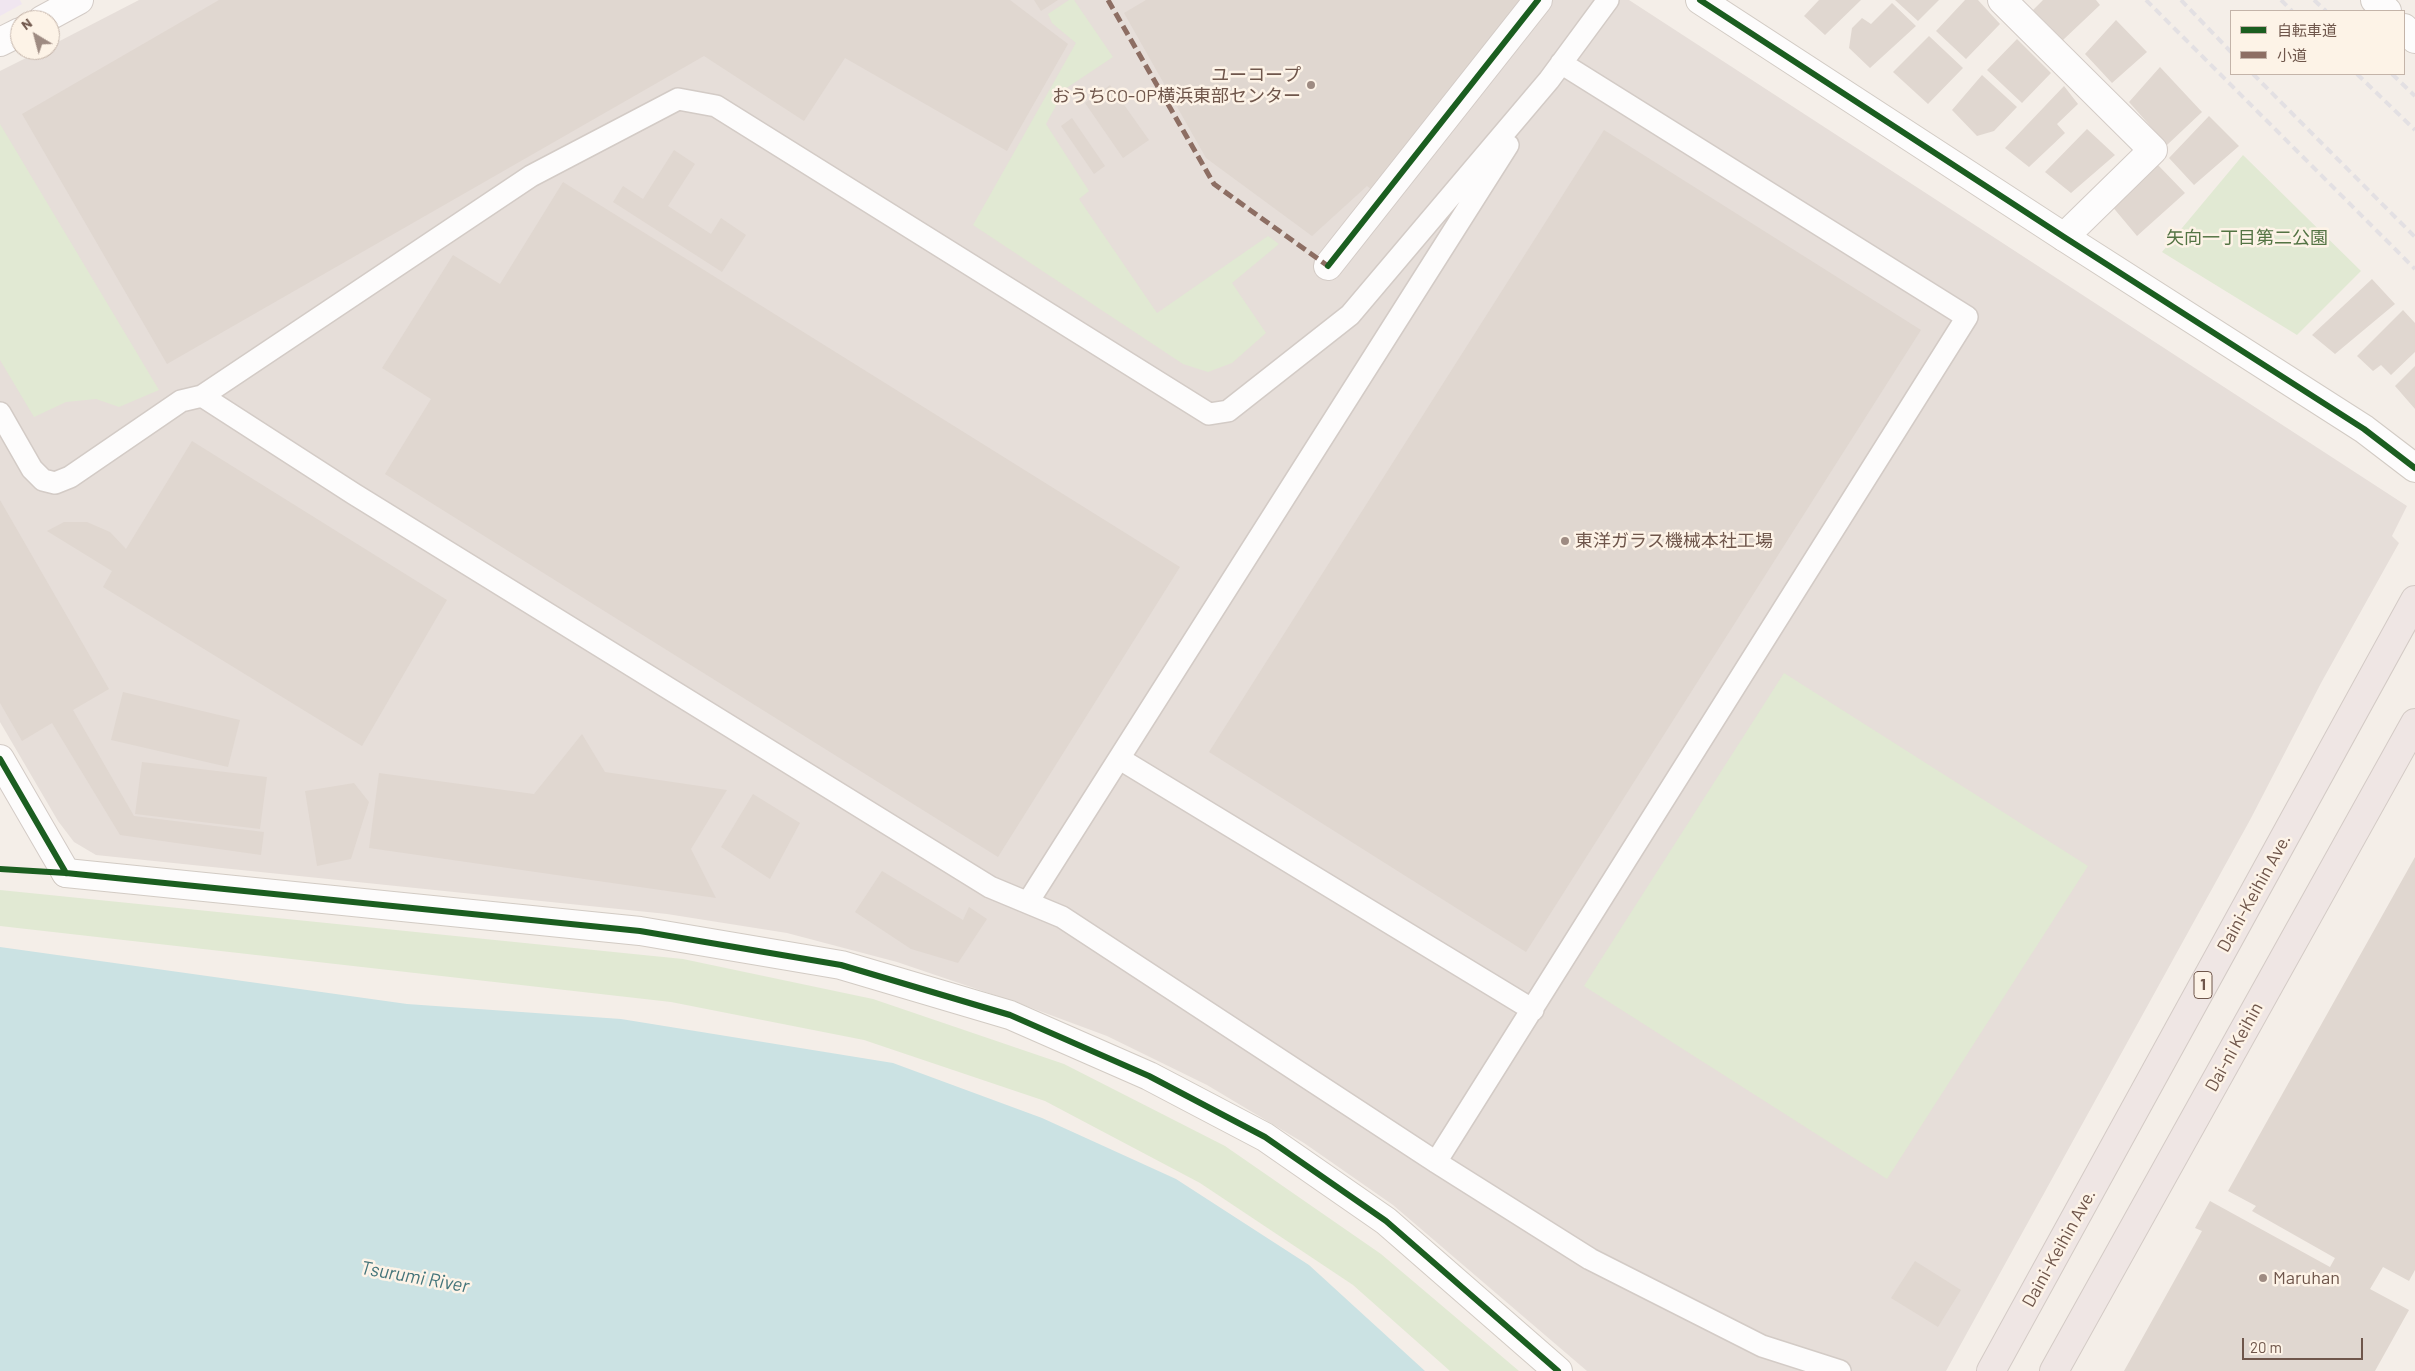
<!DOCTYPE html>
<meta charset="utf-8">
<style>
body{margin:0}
#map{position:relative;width:2415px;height:1371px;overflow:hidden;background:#f4eee8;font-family:Barlow,"Noto Sans JP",sans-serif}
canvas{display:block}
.legend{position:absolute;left:2230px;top:10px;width:175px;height:65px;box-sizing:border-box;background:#fdf3e7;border:1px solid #c4b4a9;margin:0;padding:6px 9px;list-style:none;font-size:15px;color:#6f564b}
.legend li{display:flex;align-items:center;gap:10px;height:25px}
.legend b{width:25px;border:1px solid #c4b4a9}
.north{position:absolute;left:10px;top:10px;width:50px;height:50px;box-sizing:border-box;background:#fdf3e7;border:1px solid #c4b4a9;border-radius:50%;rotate:323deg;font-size:14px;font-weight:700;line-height:20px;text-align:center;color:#6f564b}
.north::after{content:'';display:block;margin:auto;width:18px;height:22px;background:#9e8b82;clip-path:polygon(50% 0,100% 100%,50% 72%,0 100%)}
.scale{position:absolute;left:2242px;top:1338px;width:121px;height:22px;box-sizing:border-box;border:2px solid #6f564b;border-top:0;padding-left:6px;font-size:15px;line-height:18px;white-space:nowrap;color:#6f564b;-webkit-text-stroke:4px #fdf3e7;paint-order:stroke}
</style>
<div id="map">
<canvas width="2415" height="1371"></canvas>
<ul class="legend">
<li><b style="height:6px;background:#1b5e20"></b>自転車道</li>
<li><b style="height:6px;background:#8d6e63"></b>小道</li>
</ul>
<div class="north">N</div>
<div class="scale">20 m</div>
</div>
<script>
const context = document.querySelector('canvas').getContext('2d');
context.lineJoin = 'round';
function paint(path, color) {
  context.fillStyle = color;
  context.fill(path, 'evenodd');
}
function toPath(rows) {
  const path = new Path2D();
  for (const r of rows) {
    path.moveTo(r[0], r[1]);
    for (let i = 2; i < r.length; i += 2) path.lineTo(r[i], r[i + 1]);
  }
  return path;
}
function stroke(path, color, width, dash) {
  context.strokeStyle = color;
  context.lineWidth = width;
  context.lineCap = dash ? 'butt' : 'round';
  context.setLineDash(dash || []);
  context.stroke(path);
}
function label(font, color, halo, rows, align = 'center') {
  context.font = font + ' Barlow,"Noto Sans JP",sans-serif';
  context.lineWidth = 5;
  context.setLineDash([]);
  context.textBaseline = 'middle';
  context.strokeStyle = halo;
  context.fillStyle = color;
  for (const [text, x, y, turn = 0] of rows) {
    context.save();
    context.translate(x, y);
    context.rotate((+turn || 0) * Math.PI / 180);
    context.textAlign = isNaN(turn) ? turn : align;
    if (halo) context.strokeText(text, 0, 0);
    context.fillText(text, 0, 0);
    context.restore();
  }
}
paint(toPath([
 [139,0,1629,0,2407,506,2392,536,2399,543,2321,683,2250,820,1946,1371,1587,1371,1393,1205,1304,1143,1207,1085,1107,1036,1018,1003,897,962,787,933,667,914,96,855,74,842,58,821,0,722,0,71,42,50,50,50,50,46]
]), '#e6ded9');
paint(toPath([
 [0,0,20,0,22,4,0,16]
]), '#f0e6f0');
paint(toPath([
 [1069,0,1074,0,1113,57,1065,89,1046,124,1089,191,1079,199,1157,313,1268,236,1279,244,1232,283,1266,333,1232,363,1208,372,1183,364,973,225,1076,43,1052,23,1048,14],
 [0,124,159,390,119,407,96,399,66,402,34,417,0,360],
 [2243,155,2361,271,2297,335,2162,252],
 [1784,673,2088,866,1887,1179,1584,986],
 [0,890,683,959,873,999,1064,1064,1225,1146,1381,1254,1519,1371,1450,1371,1353,1285,1200,1183,1045,1101,864,1040,671,1002,0,926]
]), '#e1e9d3');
paint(toPath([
 [0,947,407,1004,621,1019,893,1063,1042,1118,1176,1179,1309,1265,1425,1371,0,1371]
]), '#cbe2e3');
paint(toPath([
 [219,0,1010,0,1068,44,1007,151,845,58,804,121,704,56,167,364,22,114],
 [1034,0,1058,0,1041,11],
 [1146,0,1523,0,1375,192,1367,186,1312,236,1206,158,1124,13],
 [1819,0,1861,0,1825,35,1804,16],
 [1895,0,1939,0,1918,21],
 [1965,0,1978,0,2000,24,1966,59,1936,31],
 [2043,0,2096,0,2100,5,2063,40,2033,10],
 [1892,3,1916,26,1870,68,1849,48,1852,28,1862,18,1871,24],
 [2116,20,2147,52,2112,83,2085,54],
 [1929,36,1963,68,1928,104,1893,72],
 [2017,39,2051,73,2022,103,1987,70],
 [2160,67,2202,112,2167,145,2129,102],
 [1982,75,2017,107,1994,131,1977,136,1952,110],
 [1110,85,1149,140,1123,158,1085,103],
 [2064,86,2078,104,2057,124,2065,133,2029,167,2005,148],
 [2209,116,2239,146,2194,185,2169,158],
 [1072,118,1105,166,1094,174,1061,126],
 [2087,129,2115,155,2071,193,2045,172],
 [1604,130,1921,330,1526,952,1209,752],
 [674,150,695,164,668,206,711,234,721,218,746,235,722,272,613,202,623,186,643,199],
 [2157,164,2185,193,2137,236,2111,205],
 [563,182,1180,567,998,857,385,474,431,399,382,368,453,255,500,284],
 [2372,279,2395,304,2335,354,2312,335],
 [2403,310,2415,323,2415,352,2391,375,2381,365,2373,371,2357,356],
 [2415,366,2415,409,2395,386],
 [192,441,447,600,362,746,103,587,112,571,47,531,64,522,87,522,110,532,126,549],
 [0,500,109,689,73,710,134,816,264,832,261,855,120,835,52,723,22,741,0,703],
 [123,692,240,720,228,767,111,740],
 [582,734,605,772,727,790,691,849,716,898,369,848,379,773,534,794],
 [142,762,267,777,260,829,135,814],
 [354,783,369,802,351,859,317,866,305,791],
 [753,794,800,823,770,879,721,847],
 [2415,857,2415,1270,2409,1281,2383,1267,2370,1289,2409,1310,2375,1371,2124,1371,2202,1231,2195,1228,2210,1201,2330,1267,2335,1258,2252,1211,2256,1206,2228,1191],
 [882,871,963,920,969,907,987,919,958,963,911,949,855,912],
 [1915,1261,1961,1290,1938,1327,1891,1298]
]), '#e0d7d0');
const lane = toPath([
 [202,396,531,176,678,99,716,106,1209,414,1228,411,1350,315,1549,80,1608,0],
 [0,413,32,469,43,480,55,483,70,477,181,401,202,396,354,494,990,887,1062,917,1436,1162,1590,1259,1762,1346,1840,1371],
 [1120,759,1533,1010],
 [1028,902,1508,145],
 [1436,1162,1967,317,1561,63]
]);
const street = toPath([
 [2002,0,2153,150,2064,237],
 [42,20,79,0],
 [0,42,20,32],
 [1328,266,1538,0],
 [0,759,66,873]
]);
const secondary = toPath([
 [1700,0,2064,237,2364,429,2415,468],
 [2375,0,2387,11],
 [2404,28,2415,39],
 [66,873,640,931,841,965,1010,1015,1149,1076,1265,1137,1386,1221,1558,1371]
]);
const highway = toPath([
 [1991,1371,2415,600],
 [2054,1371,2415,723]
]);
stroke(lane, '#d3cbc6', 24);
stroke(street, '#d3cbc6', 30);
stroke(secondary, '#d2cbc4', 30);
stroke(highway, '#d3cac5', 30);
stroke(lane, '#fdfcfc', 21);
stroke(street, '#fdfcfc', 28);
stroke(secondary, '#fdfcfc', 28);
stroke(highway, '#efe6e4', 28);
stroke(toPath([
 [2146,0,2415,269],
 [2181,0,2231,52],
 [2281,0,2292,11],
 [2314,0,2326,11],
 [2253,74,2415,237],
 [2357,74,2415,130],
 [2392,74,2415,96]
]), '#e3e0e3', 4, [8, 5]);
stroke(toPath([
 [1108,0,1214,184,1328,266]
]), '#8d6e63', 5, [10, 5]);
stroke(toPath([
 [1700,0,2064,237,2364,429,2415,468],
 [1328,266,1538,0],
 [0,759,66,873],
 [0,869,66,873,640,931,841,965,1010,1015,1149,1076,1265,1137,1386,1221,1558,1371]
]), '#1b5e20', 6);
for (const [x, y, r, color] of [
 [1311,85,5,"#9e8b82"],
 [1565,541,5,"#9e8b82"],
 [2263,1278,5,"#9e8b82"]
]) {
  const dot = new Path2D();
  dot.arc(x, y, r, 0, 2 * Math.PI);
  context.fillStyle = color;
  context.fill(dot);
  stroke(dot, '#fdf3e7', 2);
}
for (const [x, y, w] of [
 [2203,985,18]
]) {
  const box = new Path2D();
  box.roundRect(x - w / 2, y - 13.5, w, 27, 4);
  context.fillStyle = '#fdf3e7';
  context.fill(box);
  stroke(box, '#6f564b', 1);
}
label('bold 16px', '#6f564b', null, [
 ["1",2203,985]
]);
label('18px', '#6f564b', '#fdf3e7', [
 ["ユーコープ",1301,75,"right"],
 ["おうちCO-OP横浜東部センター",1301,96,"right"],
 ["東洋ガラス機械本社工場",1575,541],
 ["Maruhan",2273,1278]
], 'left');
label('18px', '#547444', '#fdf3e7', [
 ["矢向一丁目第二公園",2247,238]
]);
label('18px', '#6f564b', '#fdf3e7', [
 ["Daini-Keihin Ave.",2254,893,-61],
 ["Dai-ni Keihin",2234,1047,-61],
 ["Daini-Keihin Ave.",2059,1248,-61]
]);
label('italic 19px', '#43747a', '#fdf3e7', [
 ["Tsurumi River",415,1277,10]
]);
</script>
